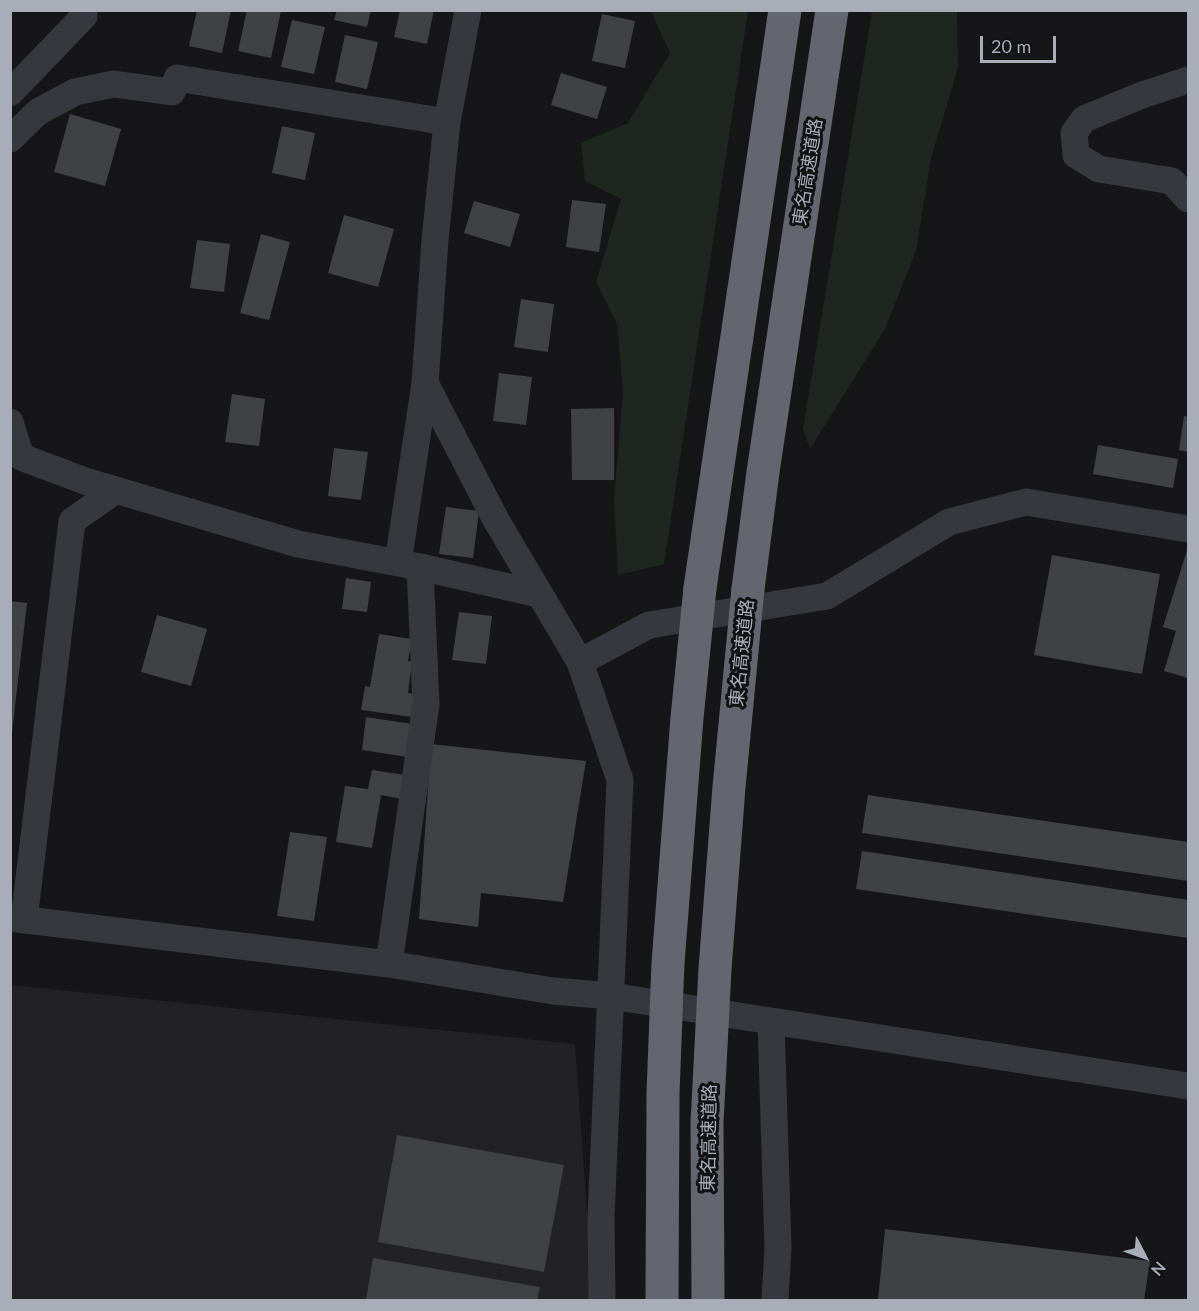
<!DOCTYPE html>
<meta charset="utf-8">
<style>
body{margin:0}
#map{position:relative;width:1199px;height:1311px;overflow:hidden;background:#161618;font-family:Lato,sans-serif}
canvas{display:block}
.frame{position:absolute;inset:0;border:12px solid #a8adb8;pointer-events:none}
.north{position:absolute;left:1115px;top:1227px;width:60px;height:60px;-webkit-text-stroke:4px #111113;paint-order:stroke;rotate:131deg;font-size:16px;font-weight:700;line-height:24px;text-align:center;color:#a8adb8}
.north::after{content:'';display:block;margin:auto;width:21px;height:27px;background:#a8adb8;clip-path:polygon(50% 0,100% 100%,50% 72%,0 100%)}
.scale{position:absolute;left:980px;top:36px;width:76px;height:27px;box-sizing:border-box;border:3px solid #a8adb8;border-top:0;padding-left:8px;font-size:18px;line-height:21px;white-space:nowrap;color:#a8adb8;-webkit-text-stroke:4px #111113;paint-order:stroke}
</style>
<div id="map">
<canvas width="1199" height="1311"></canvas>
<div class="frame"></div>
<div class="north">N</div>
<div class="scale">20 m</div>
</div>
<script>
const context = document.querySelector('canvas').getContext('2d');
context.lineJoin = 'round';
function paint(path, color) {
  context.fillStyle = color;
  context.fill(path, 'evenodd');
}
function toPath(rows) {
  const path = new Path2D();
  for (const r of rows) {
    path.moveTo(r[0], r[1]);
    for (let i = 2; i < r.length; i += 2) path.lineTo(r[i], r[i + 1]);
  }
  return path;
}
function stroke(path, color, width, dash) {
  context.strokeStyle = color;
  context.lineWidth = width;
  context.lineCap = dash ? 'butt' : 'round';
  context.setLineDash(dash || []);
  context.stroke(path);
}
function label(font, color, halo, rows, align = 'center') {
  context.font = font + ' Lato,"Noto Sans JP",sans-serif';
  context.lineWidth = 6;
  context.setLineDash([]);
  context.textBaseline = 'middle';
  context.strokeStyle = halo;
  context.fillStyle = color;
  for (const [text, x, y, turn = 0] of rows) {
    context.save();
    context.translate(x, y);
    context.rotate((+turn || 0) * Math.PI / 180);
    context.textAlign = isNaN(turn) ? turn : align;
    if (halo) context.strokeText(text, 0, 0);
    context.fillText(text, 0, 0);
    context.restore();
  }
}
paint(toPath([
 [11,985,575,1044,593,1300,11,1300]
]), '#222225');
paint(toPath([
 [651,11,748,11,664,564,618,575,614,499,623,392,617,324,596,282,621,199,585,181,581,143,628,123,670,53],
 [872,11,957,11,958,68,931,158,916,251,885,329,810,449,803,429]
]), '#1e261f');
paint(toPath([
 [197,10,231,10,222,53,189,46],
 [247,10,281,11,271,58,238,51],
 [337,10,371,10,367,27,334,20],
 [400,10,434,10,427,44,394,37],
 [602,14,635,21,625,68,592,61],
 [292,20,325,27,314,74,281,67],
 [345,35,378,42,367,89,335,82],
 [561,73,607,87,597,119,551,105],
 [70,114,121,129,105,186,54,172],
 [282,126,315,133,305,180,272,173],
 [572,200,606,204,599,252,566,247],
 [474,201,520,214,510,247,464,233],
 [344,215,394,229,378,287,328,273],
 [261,234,290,242,269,320,240,313],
 [197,240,230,244,224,292,190,288],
 [521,299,554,304,548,352,514,347],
 [499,373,532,377,526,425,493,421],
 [232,394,265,399,259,446,225,442],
 [614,408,614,480,572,480,571,409],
 [1184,416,1188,417,1188,452,1179,450],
 [1098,445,1178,459,1173,488,1093,474],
 [334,448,368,452,361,500,328,496],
 [446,507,479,511,473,558,439,554],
 [1188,547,1188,678,1164,671,1176,631,1163,627],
 [1052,555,1160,574,1142,674,1034,655],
 [346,578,371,582,367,612,342,609],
 [10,601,27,603,12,733,10,733],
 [459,612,492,616,486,664,452,660],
 [157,615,207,629,191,686,141,672],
 [379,634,412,639,408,661,412,662,408,693,416,694,412,717,361,710,365,686,370,687],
 [366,717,412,724,407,757,362,750],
 [431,744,586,761,563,902,481,893,478,927,419,919],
 [372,770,406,775,402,799,381,795,372,848,336,842,345,786,368,789],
 [868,795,1188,842,1188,881,862,833],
 [290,832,327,837,314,921,277,916],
 [862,851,1188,900,1188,938,856,889],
 [397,1135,564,1165,544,1272,378,1242],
 [885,1229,1150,1261,1144,1300,878,1300],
 [373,1258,540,1287,537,1300,366,1300]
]), '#404145');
stroke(toPath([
 [468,10,447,122,435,240,425,383,496,520,580,662,620,780,601,1217,602,1300],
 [1188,80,1142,95,1084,119,1074,133,1076,155,1099,169,1172,181,1188,199],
 [10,93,84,16],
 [10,139,38,112,75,92,114,84,172,92,177,78,447,122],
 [10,422,21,457,85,481,298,544,420,567,539,594],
 [398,563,425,383],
 [580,662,649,625,827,596,949,522,1026,502,1188,529],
 [10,918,389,964,553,991,611,996,1188,1086],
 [24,920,72,521,116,490],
 [389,964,426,704,420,567],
 [771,1022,778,1248,775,1300]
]), '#37383d', 27);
stroke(toPath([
 [700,588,785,10],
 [748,589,763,472,832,10]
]), '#63666e', 33);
stroke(toPath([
 [662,1300,663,1093,668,963,687,718,700,588],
 [708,1300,707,1123,715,969,729,787,748,589]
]), '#63666e', 33);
label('18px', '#a8adb8', '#111113', [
 ["東名高速道路",808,172,-81],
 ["東名高速道路",742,653,-84],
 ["東名高速道路",709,1138,-89]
]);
</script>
